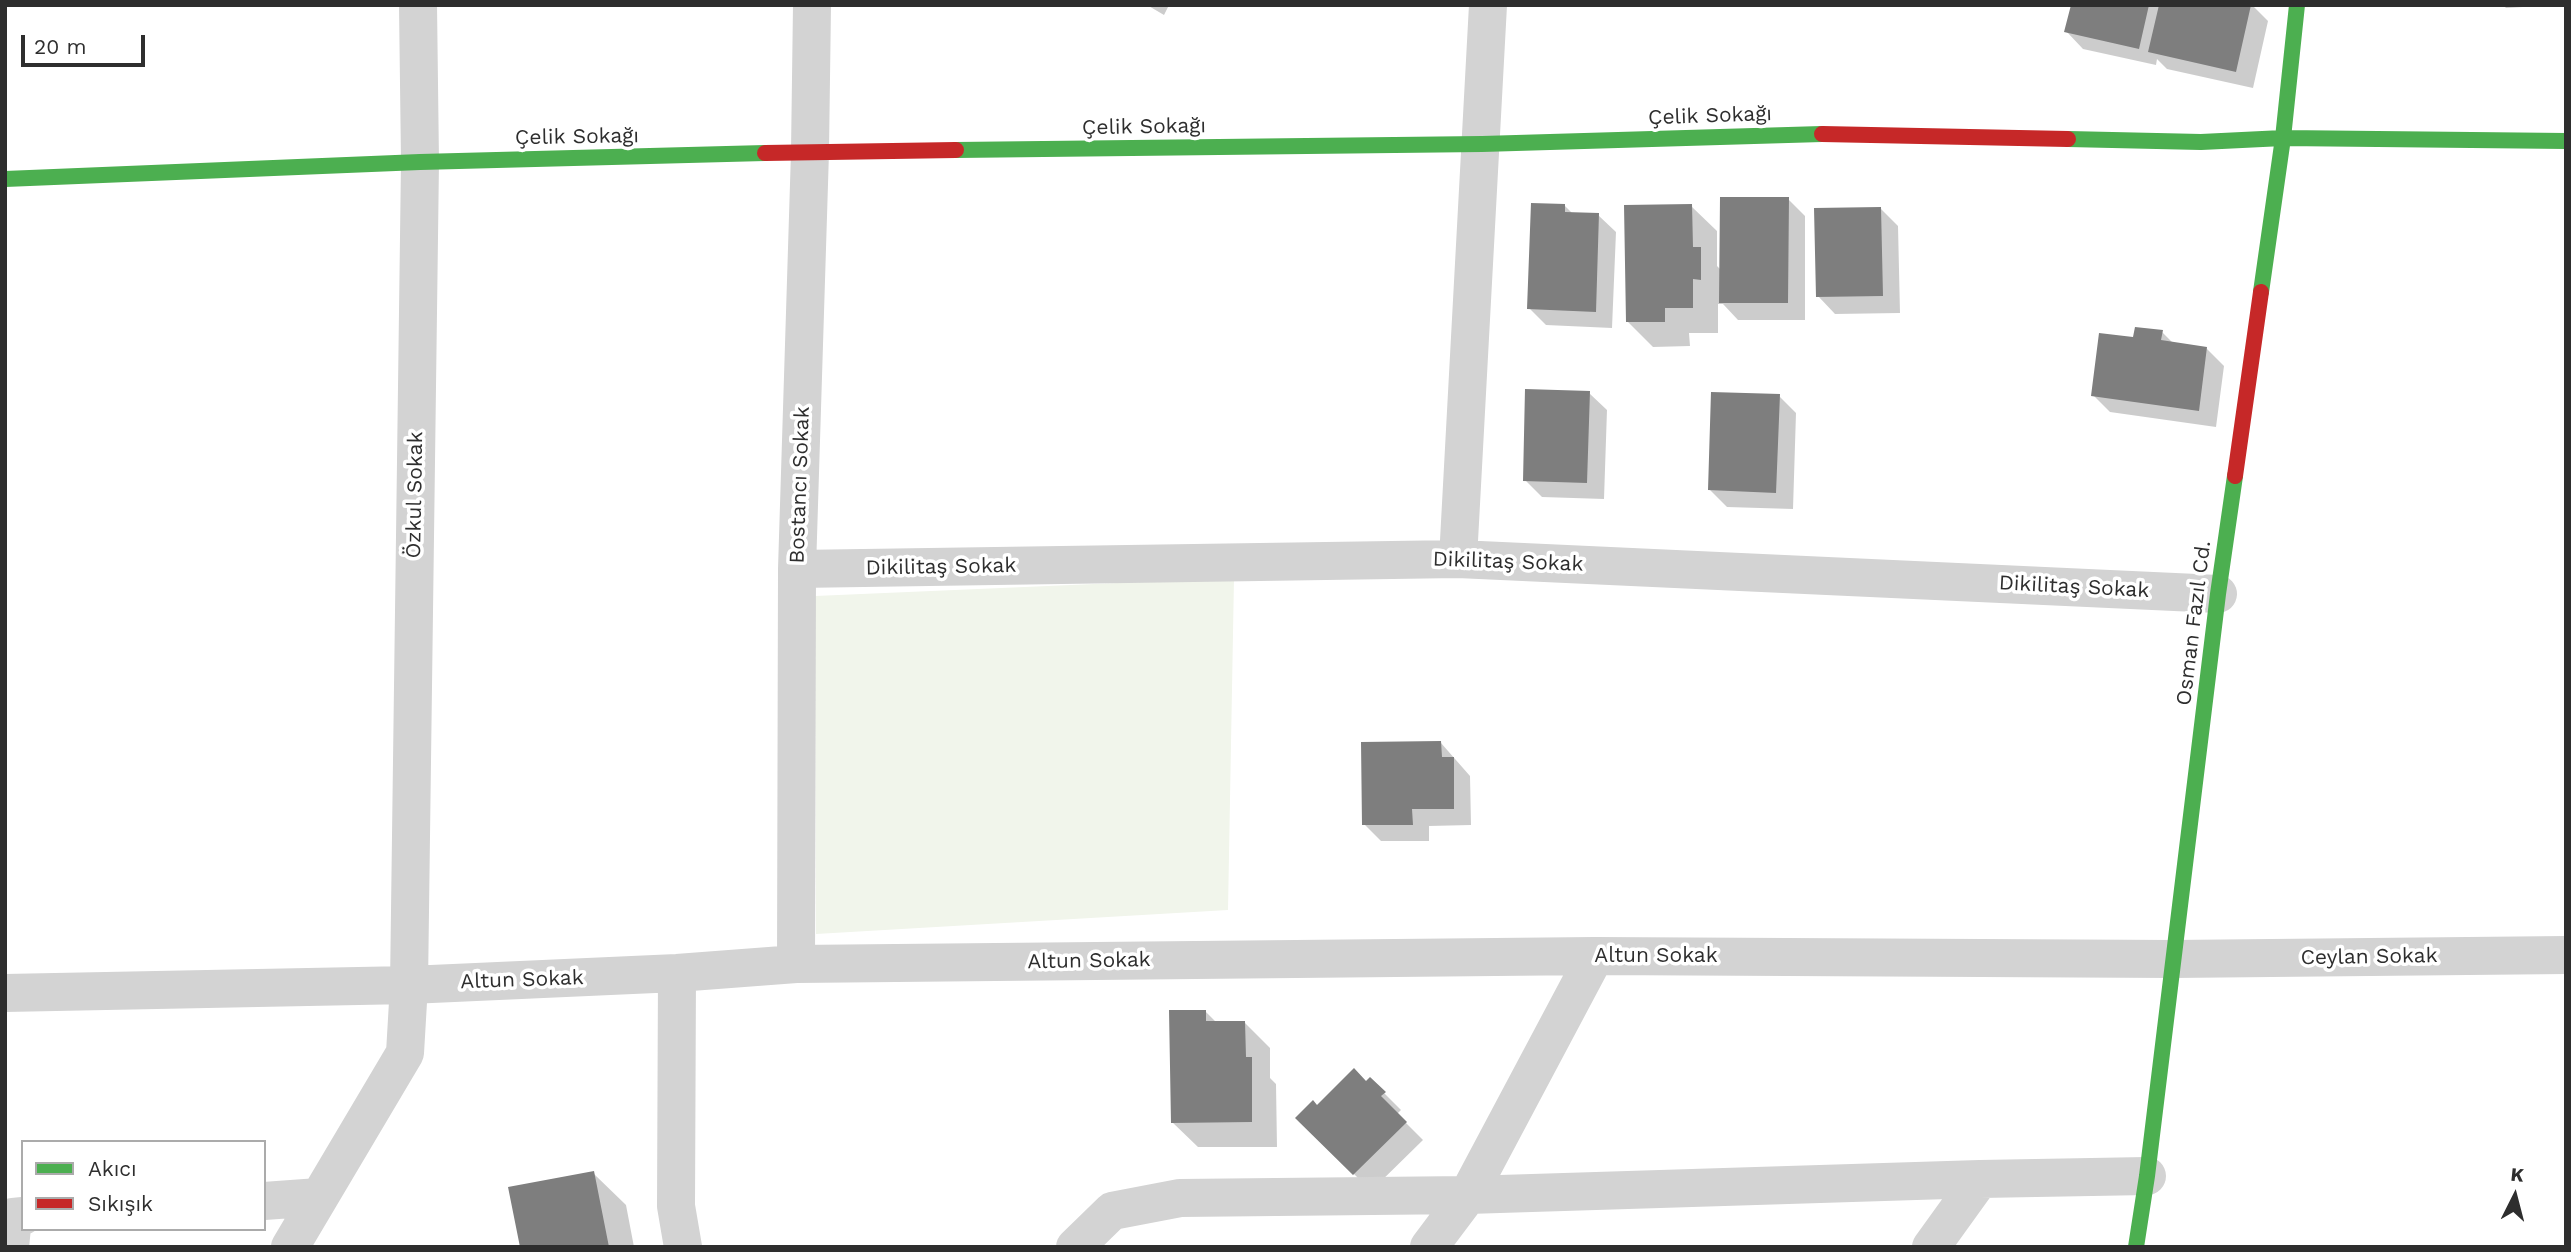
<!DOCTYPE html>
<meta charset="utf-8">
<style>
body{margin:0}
#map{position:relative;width:2571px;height:1252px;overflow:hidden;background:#fff;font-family:"Work Sans",sans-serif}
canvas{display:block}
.frame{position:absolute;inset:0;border:7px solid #2e2e2e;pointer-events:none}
.legend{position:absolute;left:21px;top:1140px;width:245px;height:91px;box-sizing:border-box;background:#fff;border:2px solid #ababab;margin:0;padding:9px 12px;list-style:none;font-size:21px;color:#2e2e2e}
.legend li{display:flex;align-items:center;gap:14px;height:35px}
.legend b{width:35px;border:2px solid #ababab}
.north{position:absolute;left:2480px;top:1161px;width:70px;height:70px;-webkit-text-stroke:5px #fff;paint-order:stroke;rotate:6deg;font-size:19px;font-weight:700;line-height:28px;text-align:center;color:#2e2e2e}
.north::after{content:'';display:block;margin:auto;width:24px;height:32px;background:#2e2e2e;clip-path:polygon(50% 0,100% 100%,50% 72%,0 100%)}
.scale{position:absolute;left:21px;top:35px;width:124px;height:32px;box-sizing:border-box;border:4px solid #2e2e2e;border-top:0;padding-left:9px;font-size:21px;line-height:24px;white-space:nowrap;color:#2e2e2e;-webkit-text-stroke:5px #fff;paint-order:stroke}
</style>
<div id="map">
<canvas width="2571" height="1252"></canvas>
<div class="frame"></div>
<ul class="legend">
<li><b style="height:9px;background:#4caf50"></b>Akıcı</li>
<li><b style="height:9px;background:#c62828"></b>Sıkışık</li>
</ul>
<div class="north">K</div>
<div class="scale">20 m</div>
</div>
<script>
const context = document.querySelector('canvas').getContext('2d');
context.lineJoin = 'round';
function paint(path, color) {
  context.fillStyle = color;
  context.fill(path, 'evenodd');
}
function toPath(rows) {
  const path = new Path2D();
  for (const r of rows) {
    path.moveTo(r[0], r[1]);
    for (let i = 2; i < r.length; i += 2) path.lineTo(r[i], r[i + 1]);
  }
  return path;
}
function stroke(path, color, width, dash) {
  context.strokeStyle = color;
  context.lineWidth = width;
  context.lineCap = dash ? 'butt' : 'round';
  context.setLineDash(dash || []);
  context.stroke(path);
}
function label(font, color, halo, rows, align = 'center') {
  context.font = font + ' "Work Sans",sans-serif';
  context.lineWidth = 7;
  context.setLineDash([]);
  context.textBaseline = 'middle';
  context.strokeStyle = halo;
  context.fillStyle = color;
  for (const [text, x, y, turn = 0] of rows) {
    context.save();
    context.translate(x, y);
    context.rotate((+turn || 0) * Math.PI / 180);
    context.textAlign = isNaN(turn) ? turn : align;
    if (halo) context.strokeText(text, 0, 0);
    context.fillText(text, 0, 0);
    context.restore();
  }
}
paint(toPath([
 [1234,578,1228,910,816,934,815,596]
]), '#f1f5eb');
paint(toPath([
 [1147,5,1169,5,1164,15],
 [2072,5,2252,5,2268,21,2253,88,2167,69,2157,59,2156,65,2083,49,2066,31],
 [2503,5,2557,5,2506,8],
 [1788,199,1805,216,1805,320,1738,320,1723,304,1718,304,1718,333,1689,333,1690,346,1653,347,1628,322,1691,206,1717,231,1717,266,1721,270],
 [1565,206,1573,214,1598,215,1616,232,1612,328,1546,325,1529,308],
 [1880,208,1898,226,1900,313,1835,314,1818,296],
 [2162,332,2174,344,2206,348,2224,366,2216,427,2110,412,2093,395],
 [1589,393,1607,410,1604,499,1542,497,1525,480],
 [1779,396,1796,413,1793,509,1727,507,1710,490],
 [1441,743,1470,776,1471,825,1429,826,1429,841,1381,841,1364,824],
 [1205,1011,1216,1022,1244,1022,1270,1048,1270,1078,1276,1084,1277,1147,1198,1147,1172,1122],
 [1370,1079,1401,1110,1397,1114,1423,1140,1371,1191,1298,1118,1366,1084],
 [593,1173,626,1205,634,1247,521,1247]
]), '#0003');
paint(toPath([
 [2071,5,2149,5,2139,49,2064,32],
 [2159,5,2251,5,2236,72,2148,52],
 [1720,197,1789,197,1788,303,1719,303],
 [1531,203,1565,204,1565,212,1599,213,1596,312,1527,309],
 [1692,204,1693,247,1701,247,1701,280,1693,279,1693,308,1665,308,1665,322,1626,322,1624,205],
 [1881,207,1883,296,1816,297,1814,208],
 [2135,327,2163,330,2161,340,2207,347,2199,411,2091,396,2099,333,2133,337],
 [1525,389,1590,391,1587,483,1523,481],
 [1711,392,1780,394,1776,493,1708,490],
 [1441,741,1442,757,1454,757,1454,809,1412,809,1413,825,1362,825,1361,742],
 [1169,1010,1206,1010,1206,1021,1245,1021,1246,1057,1252,1057,1252,1122,1171,1123],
 [1354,1068,1366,1081,1370,1077,1386,1092,1381,1096,1407,1122,1353,1175,1295,1118,1313,1100,1317,1105],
 [594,1171,609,1247,520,1247,508,1187]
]), '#7e7e7e');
stroke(toPath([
 [1458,559,1488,5],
 [797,569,1458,559,2218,594],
 [796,964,797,569,810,152,812,5],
 [677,973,676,1206,683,1247],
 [5,993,409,985,677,973,796,964,1595,956,2173,959,2566,955],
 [264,1201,319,1197],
 [10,1247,13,1217,23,1216],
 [290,1247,405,1053,409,985,420,162,418,5],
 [1075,1247,1112,1211,1180,1198,1468,1195,1980,1179],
 [1429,1247,1468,1195,1595,956],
 [1931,1247,1980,1179,2147,1176]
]), '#d3d3d3', 38);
stroke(toPath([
 [2068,139,2201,142,2283,138,2566,141],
 [956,150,1482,144,1822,134],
 [5,179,420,162,765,153],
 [2261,292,2283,138,2297,5],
 [2136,1247,2147,1176,2218,594,2235,476]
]), '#4caf50', 16);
stroke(toPath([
 [1822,134,2068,139],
 [765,153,956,150],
 [2235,476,2261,292]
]), '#c62828', 16);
label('21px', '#2e2e2e', '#fff', [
 ["Çelik Sokağı",1710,116,-2],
 ["Çelik Sokağı",1144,127,-1],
 ["Çelik Sokağı",577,137,-1],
 ["Bostancı Sokak",800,485,-88],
 ["Özkul Sokak",415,495,-89],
 ["Dikilitaş Sokak",1508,562,2],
 ["Dikilitaş Sokak",941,567,-1],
 ["Dikilitaş Sokak",2074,587,3],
 ["Osman Fazıl Cd.",2194,623,-83],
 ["Altun Sokak",1656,956],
 ["Ceylan Sokak",2369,957,-1],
 ["Altun Sokak",1089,961,-1],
 ["Altun Sokak",522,980,-2]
]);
</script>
